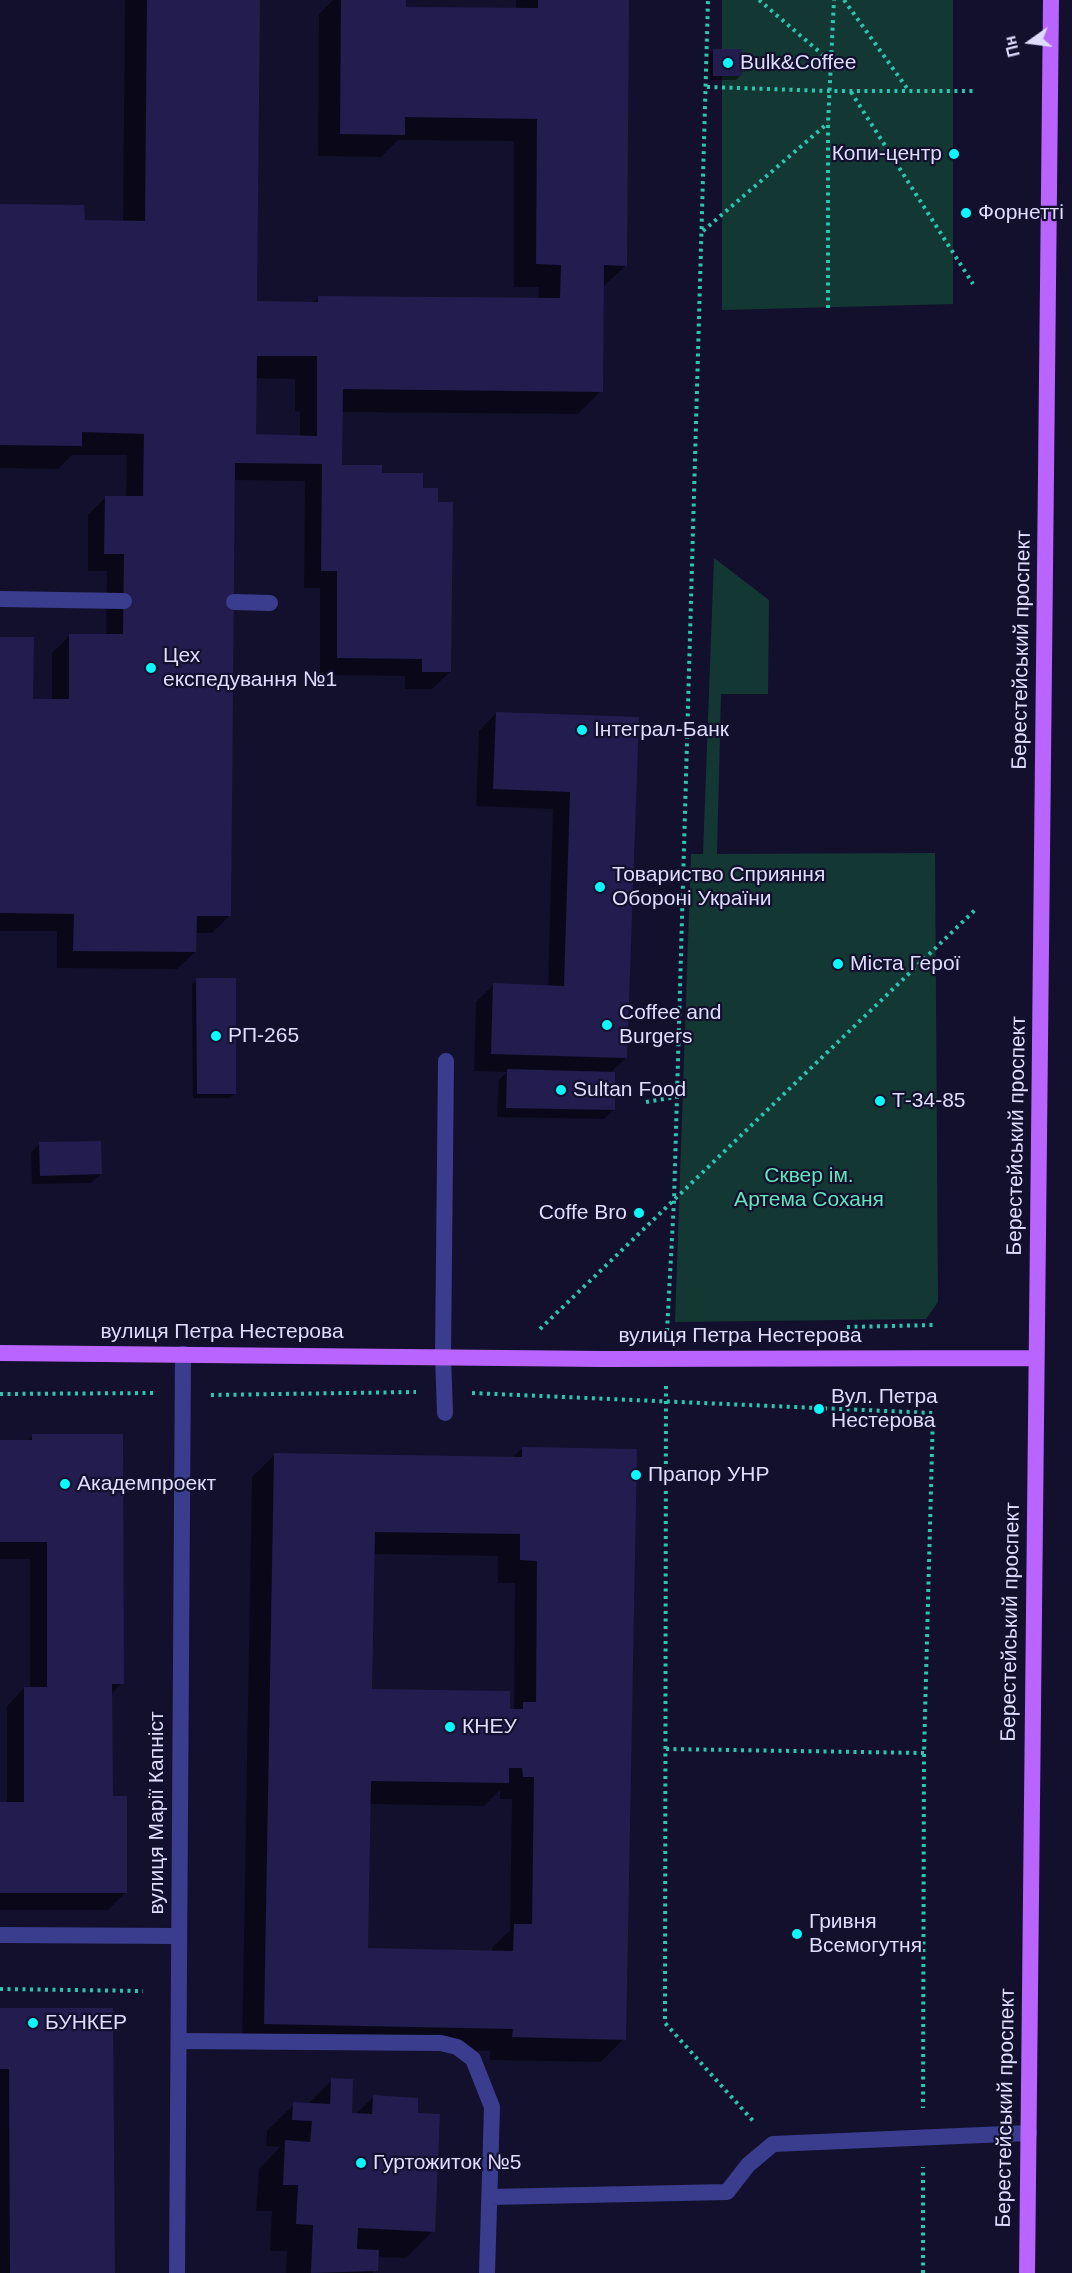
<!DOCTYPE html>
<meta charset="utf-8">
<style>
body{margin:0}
#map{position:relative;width:1072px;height:2273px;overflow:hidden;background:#13102d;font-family:Helvetica,sans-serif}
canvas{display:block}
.north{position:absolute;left:1000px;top:12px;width:60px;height:60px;-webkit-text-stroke:4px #13102d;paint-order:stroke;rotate:256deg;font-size:16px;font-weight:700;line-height:24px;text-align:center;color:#deddff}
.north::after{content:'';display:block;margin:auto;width:21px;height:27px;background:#deddff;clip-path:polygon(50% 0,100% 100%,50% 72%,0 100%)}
</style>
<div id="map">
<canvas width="1072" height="2273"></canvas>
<div class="north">Пн</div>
</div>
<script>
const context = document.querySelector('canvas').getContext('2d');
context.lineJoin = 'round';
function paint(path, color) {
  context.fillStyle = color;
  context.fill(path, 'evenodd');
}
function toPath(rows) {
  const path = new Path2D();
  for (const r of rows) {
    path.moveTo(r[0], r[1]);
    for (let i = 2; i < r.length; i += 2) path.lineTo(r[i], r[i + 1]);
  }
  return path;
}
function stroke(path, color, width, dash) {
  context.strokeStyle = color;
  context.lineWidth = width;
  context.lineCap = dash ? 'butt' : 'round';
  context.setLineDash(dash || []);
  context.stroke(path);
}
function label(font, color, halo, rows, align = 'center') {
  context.font = font + ' Helvetica,sans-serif';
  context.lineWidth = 4.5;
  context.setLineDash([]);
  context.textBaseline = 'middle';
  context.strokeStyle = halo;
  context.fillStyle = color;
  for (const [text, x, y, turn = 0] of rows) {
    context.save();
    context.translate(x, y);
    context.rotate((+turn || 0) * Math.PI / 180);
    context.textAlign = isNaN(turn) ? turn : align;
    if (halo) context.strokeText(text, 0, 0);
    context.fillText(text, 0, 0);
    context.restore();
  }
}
paint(toPath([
 [722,0,953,0,953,304,722,310],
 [714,558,769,600,768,694,721,694,717,854,935,853,938,1302,926,1319,675,1322,691,854,703,854]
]), '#133834');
paint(toPath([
 [125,0,258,0,256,302,313,303,318,297,538,300,539,287,514,287,514,141,398,140,381,157,318,156,319,14,333,0,404,0,404,8,516,10,516,0,628,0,626,265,602,288,601,391,578,414,341,412,341,466,381,474,422,489,450,672,432,689,405,689,405,676,320,675,320,588,304,588,305,481,233,480,230,915,212,933,195,933,195,952,177,969,57,968,57,931,0,931,0,639,32,700,52,700,52,653,70,635,106,636,107,571,88,571,88,515,106,497,126,498,127,455,72,455,58,469,0,468,0,205,83,221,123,222],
 [255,378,295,379,295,411,300,412,300,437,251,437],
 [713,51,741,75,736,80,710,80,709,55],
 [496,713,637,718,626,1058,610,1073,613,1110,604,1119,497,1117,499,1080,507,1072,474,1071,476,1002,493,985,548,987,553,809,476,806,479,731],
 [197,980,234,1094,230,1098,193,1098,192,984],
 [40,1143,101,1174,91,1183,32,1184,31,1153],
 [33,1435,122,1683,111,1695,111,1797,125,1893,108,1910,0,1910,0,1803,7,1803,7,1706,24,1688,30,1688,30,1559,0,1559,0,1442,26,1442],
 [522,1448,624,2039,601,2062,490,2060,490,2051,242,2046,252,1477,275,1454,512,1458],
 [373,1554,498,1556,498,1583,515,1583,514,1711,370,1691],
 [500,1790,500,1799,512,1799,510,1930,492,1948,492,1952,367,1949,369,1804,484,1806],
 [0,2010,113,2273,0,2273],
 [332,2080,350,2115,355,2115,373,2097,416,2114,433,2231,406,2258,377,2257,373,2273,286,2273,287,2251,270,2251,272,2211,256,2211,259,2169,280,2147,266,2146,267,2131,294,2104,307,2105]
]), '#0007');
paint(toPath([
 [147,0,260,0,257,301,318,302,318,296,560,298,561,265,536,264,537,119,405,117,405,135,340,134,341,0,406,0,406,7,538,8,538,0,629,0,627,266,604,265,603,392,343,389,342,465,382,465,382,473,423,473,423,488,438,488,438,502,453,502,451,672,422,672,422,659,337,658,337,571,321,571,322,464,235,463,231,916,197,916,196,952,73,951,74,914,0,913,0,637,34,637,33,699,69,699,69,634,123,634,124,554,104,554,105,496,143,496,144,434,82,432,82,446,0,445,0,204,84,205,85,220,145,221],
 [257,356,317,356,317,436,256,434],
 [713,49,742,49,742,76,713,76],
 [496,712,639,717,627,1058,491,1054,493,983,564,986,570,792,493,789],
 [196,978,236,978,236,1094,197,1094],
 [507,1069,615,1072,615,1110,506,1108],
 [101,1141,102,1174,40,1176,39,1142],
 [32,1434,123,1434,124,1684,112,1684,113,1796,127,1796,127,1893,0,1893,0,1802,24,1802,24,1687,47,1687,47,1542,0,1542,0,1440,32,1440],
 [522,1447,637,1449,626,2040,512,2037,513,2029,264,2024,274,1453,522,1457],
 [375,1532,520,1534,520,1560,537,1561,536,1702,523,1702,523,1709,510,1709,510,1691,372,1689],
 [509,1768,522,1768,523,1777,534,1777,532,1924,514,1924,513,1951,368,1948,371,1781,509,1783],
 [0,2008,113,2008,115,2273,10,2273,9,2069,0,2069],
 [331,2078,353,2079,352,2113,372,2114,373,2095,418,2098,418,2113,440,2114,435,2232,358,2228,357,2249,379,2250,378,2271,311,2273,313,2225,296,2224,298,2185,283,2185,285,2140,310,2142,312,2121,292,2120,293,2102,330,2104]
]), '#221c4f');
stroke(toPath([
 [759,0,830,61],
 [844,0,909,91],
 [707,87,829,91,973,91],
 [851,92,973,284],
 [703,231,828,123],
 [828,308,828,123,834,0],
 [646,1102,676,1097],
 [847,1327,934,1325],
 [540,1329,975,910],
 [667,1331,674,1201,708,0],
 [666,1386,665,2023,754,2122],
 [472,1393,933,1413,924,1753,923,2108],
 [0,1394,155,1393],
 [211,1395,416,1392],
 [666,1749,924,1753],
 [0,1989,143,1991],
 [923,2273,923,2167]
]), '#2bc5b0', 4, [3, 4.5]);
stroke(toPath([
 [0,599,124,601],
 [234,602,270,603],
 [445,1413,443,1356,446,1061],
 [0,1935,179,1936],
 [179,2041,441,2043,457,2047,473,2059,492,2107,487,2273],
 [490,2197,727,2192,748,2165,773,2144,1029,2133]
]), '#3a3d8e', 16);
stroke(toPath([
 [177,2273,183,1354]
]), '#3a3d8e', 16);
stroke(toPath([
 [0,1353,604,1359,1036,1358],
 [1027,2273,1051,0]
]), '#b964ff', 16);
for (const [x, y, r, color] of [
 [728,63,6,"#09f9ff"],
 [954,154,6,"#09f9ff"],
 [966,213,6,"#09f9ff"],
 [151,668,6,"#09f9ff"],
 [582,730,6,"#09f9ff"],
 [600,887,6,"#09f9ff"],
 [838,964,6,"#09f9ff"],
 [607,1025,6,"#09f9ff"],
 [216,1036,6,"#09f9ff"],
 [561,1090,6,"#09f9ff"],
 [880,1101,6,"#09f9ff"],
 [639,1213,6,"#09f9ff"],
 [819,1409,6,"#09f9ff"],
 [636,1475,6,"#09f9ff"],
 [65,1484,6,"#09f9ff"],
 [450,1727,6,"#09f9ff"],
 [797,1934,6,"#09f9ff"],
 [33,2023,6,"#09f9ff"],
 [361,2163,6,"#09f9ff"]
]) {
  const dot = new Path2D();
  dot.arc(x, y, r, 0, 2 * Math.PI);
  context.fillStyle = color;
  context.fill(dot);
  stroke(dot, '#13102d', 2);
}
label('21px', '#deddff', '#13102d', [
 ["Bulk&Coffee",740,63],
 ["Копи-центр",942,154,"right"],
 ["Форнетті",978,213],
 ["Цех",163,656],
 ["експедування №1",163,680],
 ["Інтеграл-Банк",594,730],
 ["Товариство Сприяння",612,875],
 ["Обороні України",612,899],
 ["Міста Герої",850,964],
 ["Coffee and",619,1013],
 ["Burgers",619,1037],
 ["РП-265",228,1036],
 ["Sultan Food",573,1090],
 ["Т-34-85",892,1101],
 ["Coffe Bro",627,1213,"right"],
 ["Вул. Петра",831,1397],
 ["Нестерова",831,1421],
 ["Прапор УНР",648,1475],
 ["Академпроект",77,1484],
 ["КНЕУ",462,1727],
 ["Гривня",809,1922],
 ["Всемогутня",809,1946],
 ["БУНКЕР",45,2023],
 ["Гуртожиток №5",373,2163]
], 'left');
label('21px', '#deddff', '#13102d', [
 ["Берестейський проспект",1022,650,-89],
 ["Берестейський проспект",1017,1136,-89],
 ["вулиця Петра Нестерова",222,1332],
 ["вулиця Петра Нестерова",740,1336],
 ["Берестейський проспект",1011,1622,-89],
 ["вулиця Марії Капніст",157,1813,-90],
 ["Берестейський проспект",1006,2108,-89]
]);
label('21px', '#62e6bb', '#13102d', [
 ["Сквер ім.",809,1176],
 ["Артема Соханя",809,1200]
]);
</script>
